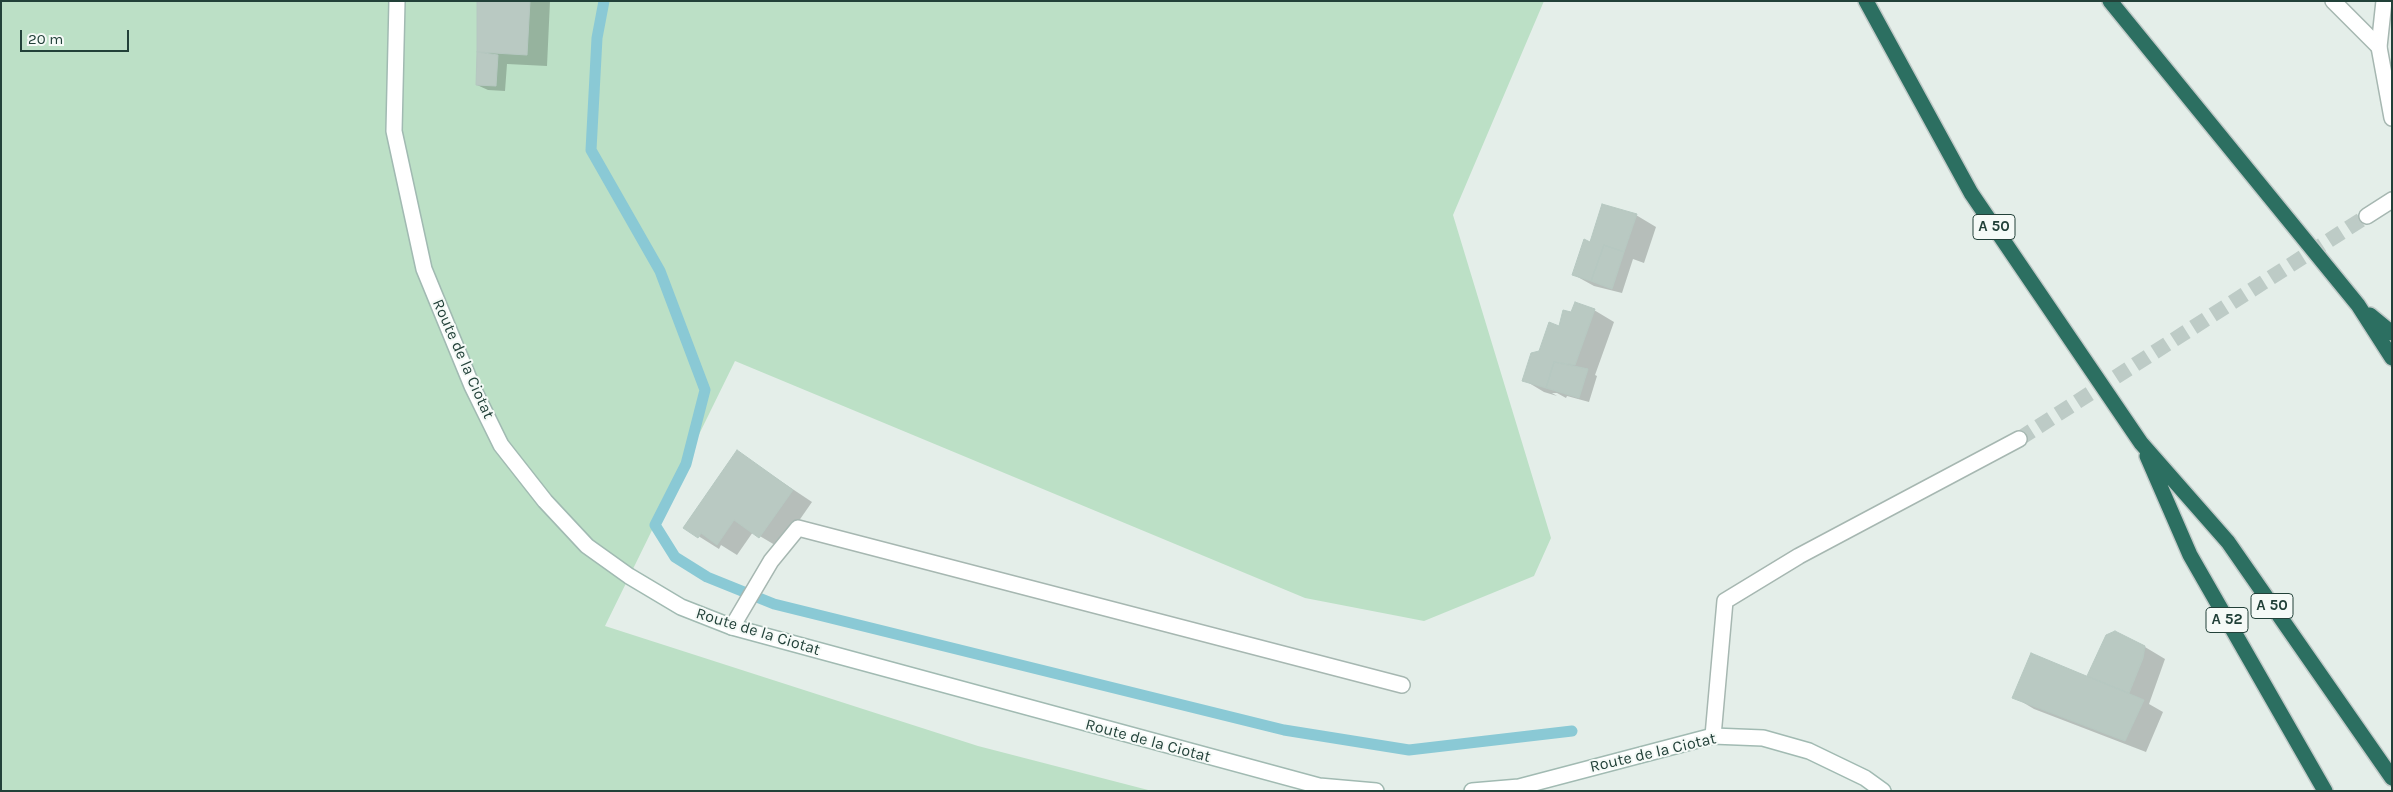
<!DOCTYPE html>
<style>
body{margin:0}
#map{position:relative;width:2393px;height:792px;overflow:hidden;background:#e4eee9;font-family:Karla,sans-serif}
canvas{display:block}
.frame{position:absolute;inset:0;border:2px solid #224139;pointer-events:none}
.scale{position:absolute;left:20px;top:30px;width:109px;height:22px;box-sizing:border-box;border:2px solid #224139;border-top:0;padding-left:6px;font-size:15px;line-height:18px;white-space:nowrap;color:#224139;-webkit-text-stroke:4px #f5faf7;paint-order:stroke}
</style>
<div id="map">
<canvas width="2393" height="792"></canvas>
<div class="frame"></div>
<div class="scale">20 m</div>
</div>
<script>
const context = document.querySelector('canvas').getContext('2d');
context.lineJoin = 'round';
function paint(path, color) {
  context.fillStyle = color;
  context.fill(path, 'evenodd');
}
function toPath(rows) {
  const path = new Path2D();
  for (const r of rows) {
    path.moveTo(r[0], r[1]);
    for (let i = 2; i < r.length; i += 2) path.lineTo(r[i], r[i + 1]);
  }
  return path;
}
function stroke(path, color, width, dash) {
  context.strokeStyle = color;
  context.lineWidth = width;
  context.lineCap = dash ? 'butt' : 'round';
  context.setLineDash(dash || []);
  context.stroke(path);
}
function label(font, color, halo, rows, align = 'center') {
  context.font = font + ' Karla,sans-serif';
  context.lineWidth = 4;
  context.setLineDash([]);
  context.textBaseline = 'middle';
  context.strokeStyle = halo;
  context.fillStyle = color;
  for (const [text, x, y, turn = 0] of rows) {
    context.save();
    context.translate(x, y);
    context.rotate((+turn || 0) * Math.PI / 180);
    context.textAlign = isNaN(turn) ? turn : align;
    if (halo) context.strokeText(text, 0, 0);
    context.fillText(text, 0, 0);
    context.restore();
  }
}
paint(toPath([
 [1,1,1544,1,1453,215,1551,538,1534,576,1424,621,1305,598,735,361,605,626,978,746,1152,791,1,791]
]), '#bce0c6');
paint(toPath([
 [479,1,550,1,547,66,507,64,505,91,488,90,477,85,482,53,478,51],
 [1636,215,1656,227,1644,263,1633,259,1622,293,1594,286,1574,275,1591,243],
 [1594,310,1614,322,1595,375,1597,376,1589,402,1567,396,1566,398,1557,393,1552,393,1557,396,1544,392,1524,380,1540,352,1572,313],
 [737,452,812,502,780,548,753,532,737,555,721,545,719,549,684,527],
 [2107,636,2145,647,2165,659,2149,704,2163,712,2146,752,2034,709,2014,697,2088,678]
]), '#0003');
stroke(toPath([
 [604,1,597,38,591,150,660,271,705,390,686,464,655,525,675,557,707,577,774,604,1284,730,1409,750,1572,731]
]), '#8ac9d5', 11);
const building = toPath([
 [477,1,530,1,527,55,477,52,477,1],
 [477,52,498,55,496,86,476,85,477,52],
 [1602,204,1637,214,1624,252,1604,245,1591,281,1572,275,1584,239,1590,242,1602,204],
 [1604,245,1624,252,1612,289,1591,281,1604,245],
 [1575,302,1595,309,1575,365,1554,362,1546,388,1522,381,1531,353,1539,351,1549,322,1559,326,1563,310,1571,312,1575,302],
 [1554,362,1588,369,1579,398,1546,388,1554,362],
 [737,450,793,490,759,538,734,520,717,545,701,533,698,538,683,528,737,450],
 [2115,631,2145,646,2143,658,2129,693,2087,676,2106,635,2115,631],
 [2031,653,2144,700,2125,741,2012,698,2031,653]
]);
paint(building, '#b9c9c2');
stroke(building, '#b6c8c1', 1);
stroke(toPath([
 [2019,439,2367,216]
]), '#bdcbc6', 15, [15, 8]);
const service = toPath([
 [2333,1,2379,47],
 [732,627,771,561,798,528,1402,685]
]);
const minor = toPath([
 [2384,1,2379,47,2392,118],
 [2367,216,2392,200],
 [1713,736,1725,601,1799,556,2019,439]
]);
const secondary = toPath([
 [397,1,394,131,424,269,472,386,501,445,545,501,587,546,629,576,681,607,732,627,1319,786,1376,791],
 [1472,791,1519,787,1713,736,1763,738,1809,751,1865,778,1883,791]
]);
const motorway = toPath([
 [1866,1,1971,193,2141,443,2228,542,2392,778],
 [2110,1,2358,305,2392,358],
 [2370,315,2392,333],
 [2147,456,2190,555,2325,791]
]);
stroke(service, '#a6b7b1', 18);
stroke(minor, '#a6b7b1', 18);
stroke(secondary, '#a1bab2', 18);
stroke(motorway, '#c1cac8', 18);
stroke(service, '#fff', 15);
stroke(minor, '#fff', 15);
stroke(secondary, '#fff', 15);
stroke(motorway, '#2c6f61', 15);
for (const [x, y, w] of [
 [1994,227,42],
 [2272,606,42],
 [2227,620,42]
]) {
  const box = new Path2D();
  box.roundRect(x - w / 2, y - 12.5, w, 25, 4);
  context.fillStyle = '#f5faf7';
  context.fill(box);
  stroke(box, '#224139', 1);
}
label('bold 15px', '#224139', null, [
 ["A 50",1994,227],
 ["A 50",2272,606],
 ["A 52",2227,620]
]);
label('16px', '#224139', '#f5faf7', [
 ["Route de la Ciotat",463,359,66],
 ["Route de la Ciotat",758,632,17],
 ["Route de la Ciotat",1148,741,15],
 ["Route de la Ciotat",1653,753,-13]
]);
</script>
